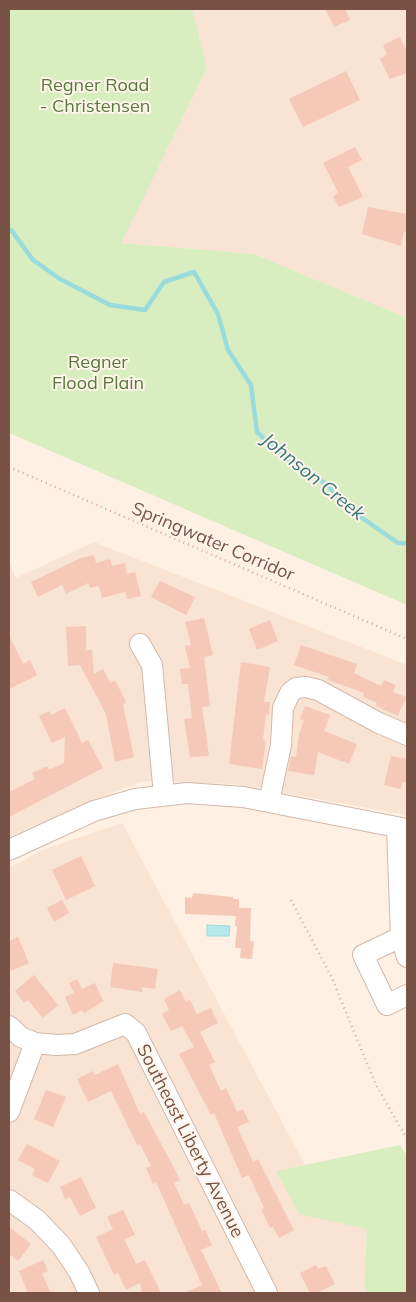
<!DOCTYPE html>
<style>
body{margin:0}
#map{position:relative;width:416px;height:1302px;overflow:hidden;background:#fef0e3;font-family:Mulish,sans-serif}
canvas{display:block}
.frame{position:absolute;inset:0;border:10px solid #795246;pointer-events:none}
</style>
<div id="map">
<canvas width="416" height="1302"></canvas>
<div class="frame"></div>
</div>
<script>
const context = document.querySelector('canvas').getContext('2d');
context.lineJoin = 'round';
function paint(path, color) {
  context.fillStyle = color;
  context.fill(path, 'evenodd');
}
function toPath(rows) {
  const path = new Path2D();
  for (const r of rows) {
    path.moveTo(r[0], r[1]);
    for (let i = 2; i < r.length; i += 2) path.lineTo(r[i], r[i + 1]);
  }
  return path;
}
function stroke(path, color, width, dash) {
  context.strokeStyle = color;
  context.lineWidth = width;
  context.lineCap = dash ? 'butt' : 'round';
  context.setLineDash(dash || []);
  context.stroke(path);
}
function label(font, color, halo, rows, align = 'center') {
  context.font = font + ' Mulish,sans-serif';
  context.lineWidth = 4;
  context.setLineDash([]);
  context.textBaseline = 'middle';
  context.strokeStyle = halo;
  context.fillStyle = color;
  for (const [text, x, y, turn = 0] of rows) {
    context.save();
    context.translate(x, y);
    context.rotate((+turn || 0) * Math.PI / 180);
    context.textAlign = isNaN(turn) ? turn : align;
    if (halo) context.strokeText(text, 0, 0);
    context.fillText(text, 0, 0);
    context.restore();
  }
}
paint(toPath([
 [192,9,407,9,407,318,254,254,120,243,207,68],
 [94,542,407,665,407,815,235,784,143,781,98,798,9,837,9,562,16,578],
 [122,823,305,1165,277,1171,367,1229,364,1285,368,1293,9,1293,9,868,43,850]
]), '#f9e3d3');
paint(toPath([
 [9,9,192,9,207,68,121,243,254,254,407,318,407,605,9,433],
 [400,1145,407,1156,407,1293,368,1293,364,1285,367,1229,299,1214,276,1171]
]), '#d8edc0');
const water = toPath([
 [207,925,230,926,229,936,207,936,207,925]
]);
paint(water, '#b5e9ea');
stroke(water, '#9adbdd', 1);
stroke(toPath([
 [9,230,12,231,33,260,60,279,110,305,145,310,164,282,194,272,218,314,228,350,251,385,257,432,292,464,328,485,341,503,398,543,407,543]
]), '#9adbdd', 4.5);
paint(toPath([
 [325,9,345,9,350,20,334,27],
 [400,37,407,52,407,73,390,79,380,59,387,54,383,45],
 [346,71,360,100,303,127,289,99],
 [355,147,362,160,348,167,363,197,339,207,333,197,338,192,323,163],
 [368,207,407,214,407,232,404,232,401,246,362,234],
 [94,555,96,563,110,559,112,566,125,563,127,574,135,572,141,596,127,599,125,592,102,598,99,586,90,588,88,583,66,594,62,585,38,597,31,582,81,558],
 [160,581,195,597,186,615,151,597],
 [204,618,213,655,204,657,210,706,202,707,209,756,190,757,184,719,192,718,188,684,182,684,180,669,190,668,185,646,191,645,185,622],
 [270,620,278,641,257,650,249,629],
 [86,626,86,650,92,650,94,674,103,669,110,683,115,680,126,702,123,705,134,757,115,762,106,714,80,665,68,666,66,627],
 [9,635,23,664,30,660,37,675,9,689],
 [301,645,357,664,354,673,381,686,384,680,396,685,393,692,406,697,398,716,376,706,377,703,363,697,364,693,328,680,329,677,294,665],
 [241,662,270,667,264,702,270,702,269,715,266,714,263,740,266,741,262,769,229,764],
 [305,706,330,715,324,731,357,744,349,764,318,752,314,775,288,771,291,756,296,757,299,734,304,720,300,719],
 [65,708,82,743,88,740,103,768,9,817,9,792,35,779,32,773,47,766,49,770,64,763,65,737,52,743,39,716,49,711,51,715],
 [391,756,407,759,407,783,402,782,401,789,384,785],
 [81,856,95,886,66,900,52,870],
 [193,893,233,897,233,899,239,899,239,908,251,908,250,941,254,942,252,959,240,958,241,948,235,948,237,926,235,926,236,916,185,914,185,897,192,898],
 [62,900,69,913,54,922,47,908],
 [18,937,29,963,11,971,9,965,9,941],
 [113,963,158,969,155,989,142,987,142,992,110,987],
 [34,975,58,1005,43,1018,28,1000,24,1003,15,991],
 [77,979,82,989,95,983,103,1001,84,1013,82,1010,73,1015,65,997,74,993,69,983],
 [180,990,186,1002,190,1000,197,1014,211,1008,218,1023,200,1032,215,1062,209,1065,221,1091,226,1088,237,1112,243,1109,249,1122,237,1127,253,1162,258,1159,294,1230,279,1238,273,1227,270,1228,261,1209,264,1208,249,1175,242,1178,214,1113,211,1115,179,1054,194,1047,182,1026,171,1031,162,1014,169,1010,164,999],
 [118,1064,140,1114,144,1112,174,1168,180,1180,174,1183,184,1205,189,1203,202,1231,205,1230,212,1245,201,1250,222,1293,184,1293,202,1285,156,1182,153,1184,146,1168,151,1166,140,1144,137,1145,111,1091,88,1102,77,1079,93,1071,95,1075],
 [46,1090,66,1097,53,1127,34,1119],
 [27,1144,60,1161,48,1183,32,1175,35,1169,18,1160],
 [81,1177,96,1208,80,1216,70,1197,65,1199,60,1187],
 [123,1210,135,1235,124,1239,136,1264,145,1260,161,1293,142,1293,140,1283,126,1290,118,1273,114,1275,96,1237,113,1229,107,1217],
 [9,1227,31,1244,18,1261,9,1254],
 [43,1260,48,1271,42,1274,51,1293,28,1293,19,1271],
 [316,1265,318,1269,326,1266,335,1284,316,1293,310,1293,300,1273]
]), '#f6c8b8');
const minor = toPath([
 [140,644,152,665,164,795],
 [269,802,281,745,283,708,290,693,296,688,306,687,318,690,379,723,407,735],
 [397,827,401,937,407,957],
 [9,850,94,811,135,799,187,793,243,797,407,829],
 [401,937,363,955,387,1005,407,995],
 [9,1026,21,1037,35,1043,56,1045,75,1044,125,1024,136,1033,267,1293],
 [9,1112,35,1043],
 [9,1200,37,1220,61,1245,79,1272,89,1293]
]);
stroke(minor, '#d3b8aa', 22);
stroke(toPath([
 [9,467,407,639],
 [291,900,332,978,376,1085,407,1139]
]), '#dcab9a', 2.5, [1, 4]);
stroke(minor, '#fff', 20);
label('18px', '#557a3a', '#fff5eb', [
 ["Regner Road",95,86],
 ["- Christensen",95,107],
 ["Regner",98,363],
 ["Flood Plain",98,384]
]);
label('18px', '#795246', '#fff5eb', [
 ["Springwater Corridor",213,542,23],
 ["Southeast Liberty Avenue",190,1141,63]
]);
label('italic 19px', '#357679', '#fff5eb', [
 ["Johnson Creek",313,477,39]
]);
</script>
